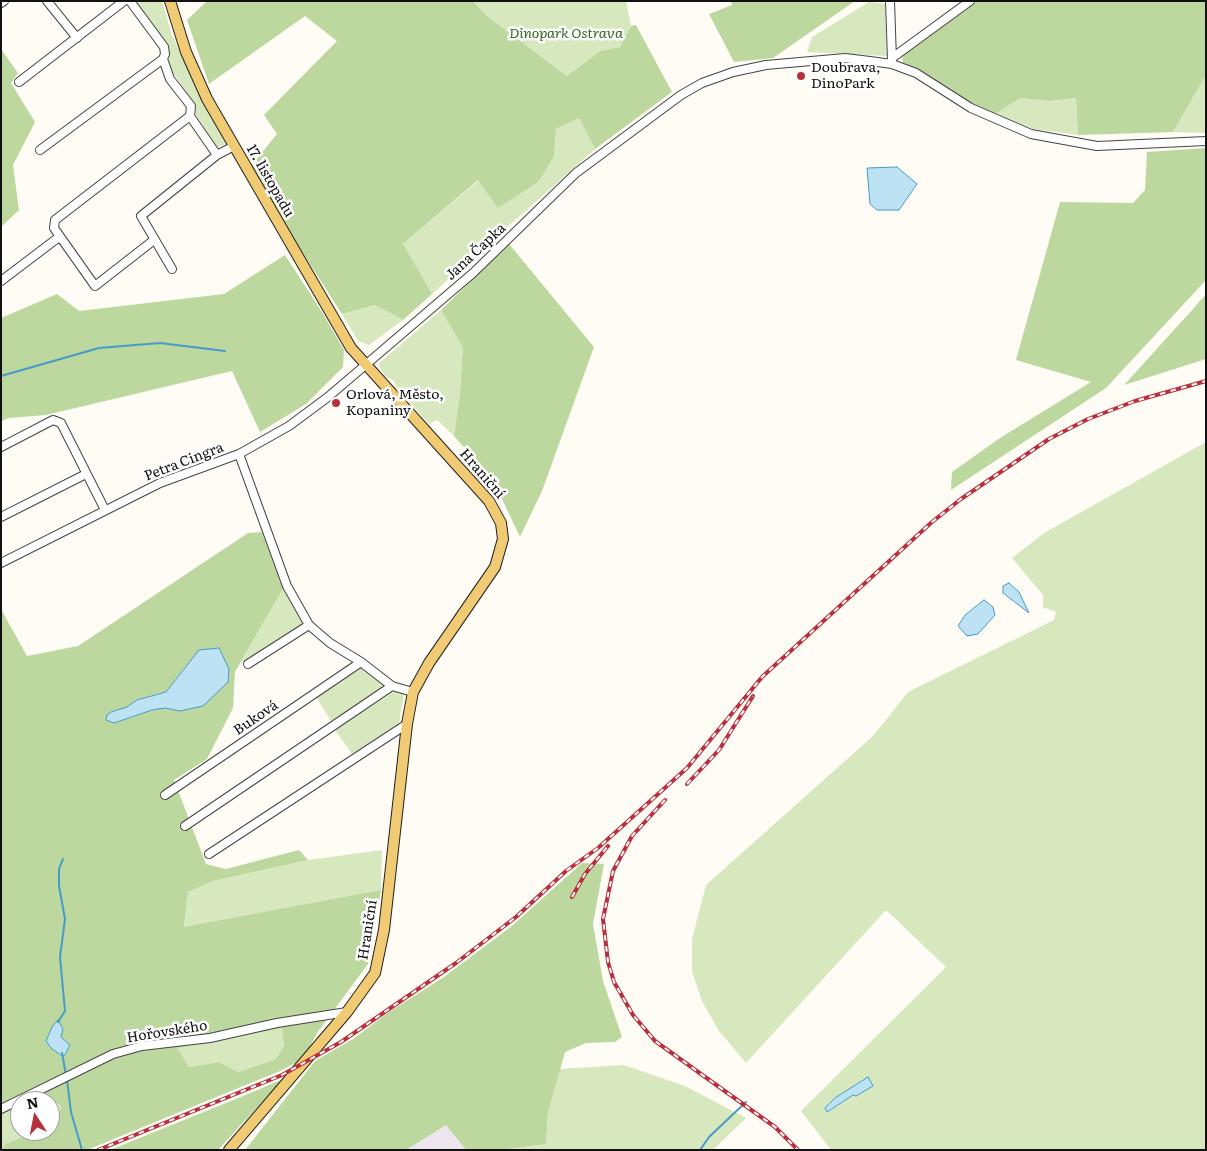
<!DOCTYPE html>
<meta charset="utf-8">
<style>
body{margin:0}
#map{position:relative;width:1207px;height:1151px;overflow:hidden;background:#fefcf5;font-family:Literata,serif}
canvas{display:block}
.frame{position:absolute;inset:0;border:2px solid #111;pointer-events:none}
.north{position:absolute;left:10px;top:1091px;width:50px;height:50px;box-sizing:border-box;background:#fff;border:1px solid #a0a0a0;border-radius:50%;rotate:349deg;font-size:14px;font-weight:700;line-height:20px;text-align:center;color:#111}
.north::after{content:'';display:block;margin:auto;width:18px;height:22px;background:#ba2f3d;clip-path:polygon(50% 0,100% 100%,50% 72%,0 100%)}
</style>
<div id="map">
<canvas width="1207" height="1151"></canvas>
<div class="frame"></div>
<div class="north">N</div>
</div>
<script>
const context = document.querySelector('canvas').getContext('2d');
context.lineJoin = 'round';
function paint(path, color) {
  context.fillStyle = color;
  context.fill(path, 'evenodd');
}
function toPath(rows) {
  const path = new Path2D();
  for (const r of rows) {
    path.moveTo(r[0], r[1]);
    for (let i = 2; i < r.length; i += 2) path.lineTo(r[i], r[i + 1]);
  }
  return path;
}
function stroke(path, color, width, dash) {
  context.strokeStyle = color;
  context.lineWidth = width;
  context.lineCap = dash ? 'butt' : 'round';
  context.setLineDash(dash || []);
  context.stroke(path);
}
function label(font, color, halo, rows, align = 'center') {
  context.font = font + ' Literata,serif';
  context.lineWidth = 5;
  context.setLineDash([]);
  context.textBaseline = 'middle';
  context.strokeStyle = halo;
  context.fillStyle = color;
  for (const [text, x, y, turn = 0] of rows) {
    context.save();
    context.translate(x, y);
    context.rotate((+turn || 0) * Math.PI / 180);
    context.textAlign = isNaN(turn) ? turn : align;
    if (halo) context.strokeText(text, 0, 0);
    context.fillText(text, 0, 0);
    context.restore();
  }
}
paint(toPath([
 [446,1124,466,1150,406,1150]
]), '#ede6ee');
paint(toPath([
 [135,1,162,1,172,35,190,74,226,144,217,147,195,113,192,100,169,67,168,47],
 [473,1,626,1,631,26,620,47,600,51,567,76,487,16],
 [869,2,885,4,887,56,807,52,812,37],
 [1206,75,1206,133,1173,132],
 [1020,98,1049,101,1076,98,1078,135,1033,129,994,115],
 [579,118,595,149,432,294,402,245,479,180,554,156,556,129],
 [375,305,403,320,369,345,358,341,342,314],
 [441,310,463,348,460,393,454,436,437,420,429,424,397,388,394,381,385,376,380,369,379,363],
 [1206,442,1206,1150,831,1150,801,1111,946,967,886,910,746,1063,719,1031,702,1001,692,971,692,939,706,885,874,735,908,692,1054,620,1056,612,1043,607,1043,595,1012,558,1044,533],
 [283,589,304,623,240,664],
 [361,667,387,687,331,721,316,697],
 [395,691,404,694,399,723,352,754,335,730],
 [382,850,381,890,184,928,188,892,213,881,308,860],
 [282,1027,284,1046,276,1059,238,1072,219,1062,189,1067,176,1048],
 [624,1065,685,1086,746,1118,713,1150,502,1150,546,1144,548,1112,559,1069],
 [39,1093,61,1106,57,1123,46,1138,25,1136,1,1149,1,1115,20,1104,20,1131,50,1131,50,1101,25,1101]
]), '#d7e8bf');
paint(toPath([
 [207,1,473,1,487,16,567,76,600,51,620,47,631,26,636,25,672,92,595,149,579,118,556,129,554,156,538,182,498,208,478,180,403,244,432,294,403,320,375,305,342,314,288,230,251,166,277,134,264,115,337,41,305,16,209,84,187,20],
 [731,1,855,1,773,58,734,62,709,14,732,5],
 [965,1,1206,1,1206,75,1173,132,1078,135,1076,98,1049,101,1020,98,994,115,903,65,902,53],
 [1,49,18,73,11,83,35,122,13,165,19,210,1,227],
 [1206,148,1206,280,1106,388,951,490,952,472,1000,438,1091,382,1016,360,1060,202,1133,203,1145,190,1147,152],
 [509,244,594,347,542,491,520,537,493,480,454,436,460,393,463,348,441,310],
 [285,255,322,312,344,350,343,367,306,404,260,432,232,371,46,415,9,418,1,421,1,318,57,294,79,311,224,294],
 [1206,294,1206,359,1124,385,1193,309],
 [262,532,283,589,235,672,233,708,207,759,174,780,206,864,226,869,299,850,308,860,213,881,188,892,184,927,381,890,368,964,317,1033,303,1059,280,1071,87,1150,1,1150,6,1144,25,1136,46,1138,57,1123,61,1106,39,1093,20,1101,20,1104,1,1115,1,609,27,656,78,646,248,533],
 [185,667,180,711,165,708,152,710,114,723,106,720,113,712,127,707,137,700,166,692],
 [58,1020,62,1033,61,1037,66,1042,61,1056,56,1051,49,1033],
 [282,1028,284,1046,276,1059,238,1072,219,1062,189,1067,177,1048],
 [582,863,604,864,593,924,603,981,622,1037,615,1042,586,1043,565,1052,548,1112,546,1144,502,1150,466,1150,446,1125,406,1150,245,1150,315,1061,353,1039,389,1012,444,977,513,925],
 [283,1079,218,1150,110,1150,248,1094]
]), '#bcd89f');
const water = toPath([
 [897,167,917,184,899,210,877,210,870,204,867,168,897,167],
 [1009,583,1019,592,1029,613,1003,593,1003,586,1009,583],
 [984,600,993,607,995,615,978,634,967,636,958,626,965,615,984,600],
 [219,648,229,669,228,682,203,706,180,711,165,708,152,710,114,723,106,720,107,715,111,712,127,707,137,700,166,692,199,650,219,648],
 [58,1020,63,1029,61,1037,70,1045,65,1055,62,1056,51,1048,46,1041,52,1027,58,1020],
 [868,1077,873,1086,856,1096,853,1095,827,1112,825,1108,835,1098,868,1077]
]);
paint(water, '#bce2f3');
stroke(water, '#479bc7', 1);
stroke(toPath([
 [1,376,99,348,160,343,225,351],
 [58,1022,65,1011,60,957,65,919,59,886,59,869,63,859],
 [62,1053,66,1075],
 [67,1080,71,1112,82,1150],
 [700,1150,709,1137,746,1102]
]), '#479bc7', 2);
const minor = toPath([
 [47,1,77,38],
 [890,1,892,60],
 [1,3,4,1],
 [892,58,970,1],
 [163,59,170,79,191,106,190,116,217,155],
 [19,82,124,1],
 [40,150,163,59,165,54,164,47,130,1],
 [154,240,95,286,54,228,55,220,190,116],
 [172,269,141,216,217,155,234,146],
 [1,281,59,237],
 [1,447,53,420,61,423,105,510],
 [239,454,287,586,309,625,330,643,361,662,392,686,413,692],
 [1,517,86,474],
 [1,563,160,483,239,454,289,426,328,397,473,273,576,173,681,95,702,83,733,72,766,65,845,58,870,61,892,64,916,73,971,108,1031,134,1097,146,1206,141],
 [248,664,309,625],
 [165,795,361,662],
 [185,826,392,686],
 [209,854,407,724],
 [1,1109,113,1054,142,1046,210,1038,277,1023,347,1012]
]);
const major = toPath([
 [170,1,186,52,207,99,351,348,489,501,501,523,503,539,495,567,429,663,413,692,407,724,384,930,375,973,347,1012,229,1150]
]);
stroke(minor, '#444', 10);
stroke(major, '#222', 12);
stroke(minor, '#fff', 8);
stroke(major, '#f1cb73', 10);
const rail = toPath([
 [687,784,719,750,753,696],
 [665,800,632,836,613,871,603,919,608,962,614,982,633,1015,655,1041,775,1127,798,1150],
 [572,897,585,874,608,846],
 [98,1150,282,1075,341,1042,456,963,516,917,566,871,598,848,687,768,762,677,932,522,961,499,1049,439,1088,419,1135,401,1206,381]
]);
stroke(rail, '#ba2f3d', 4);
stroke(rail, '#fff', 2, [5.5]);
for (const [x, y, r, color] of [
 [801,76,5,"#ba2f3d"],
 [336,403,5,"#ba2f3d"]
]) {
  const dot = new Path2D();
  dot.arc(x, y, r, 0, 2 * Math.PI);
  context.fillStyle = color;
  context.fill(dot);
  stroke(dot, '#fff', 2);
}
label('italic 14px', '#356623', '#fff', [
 ["Dinopark Ostrava",566,34]
]);
label('14px', '#111', '#fff', [
 ["Doubrava,",811,68],
 ["DinoPark",811,84],
 ["Orlová, Město,",346,395],
 ["Kopaniny",346,411]
], 'left');
label('14px', '#111', '#fff', [
 ["17. listopadu",270,181,60],
 ["Jana Čapka",476,252,-43],
 ["Petra Cingra",184,462,-21],
 ["Hraniční",482,474,49],
 ["Buková",256,718,-34],
 ["Hraniční",368,930,-81],
 ["Hořovského",167,1032,-9]
]);
</script>
